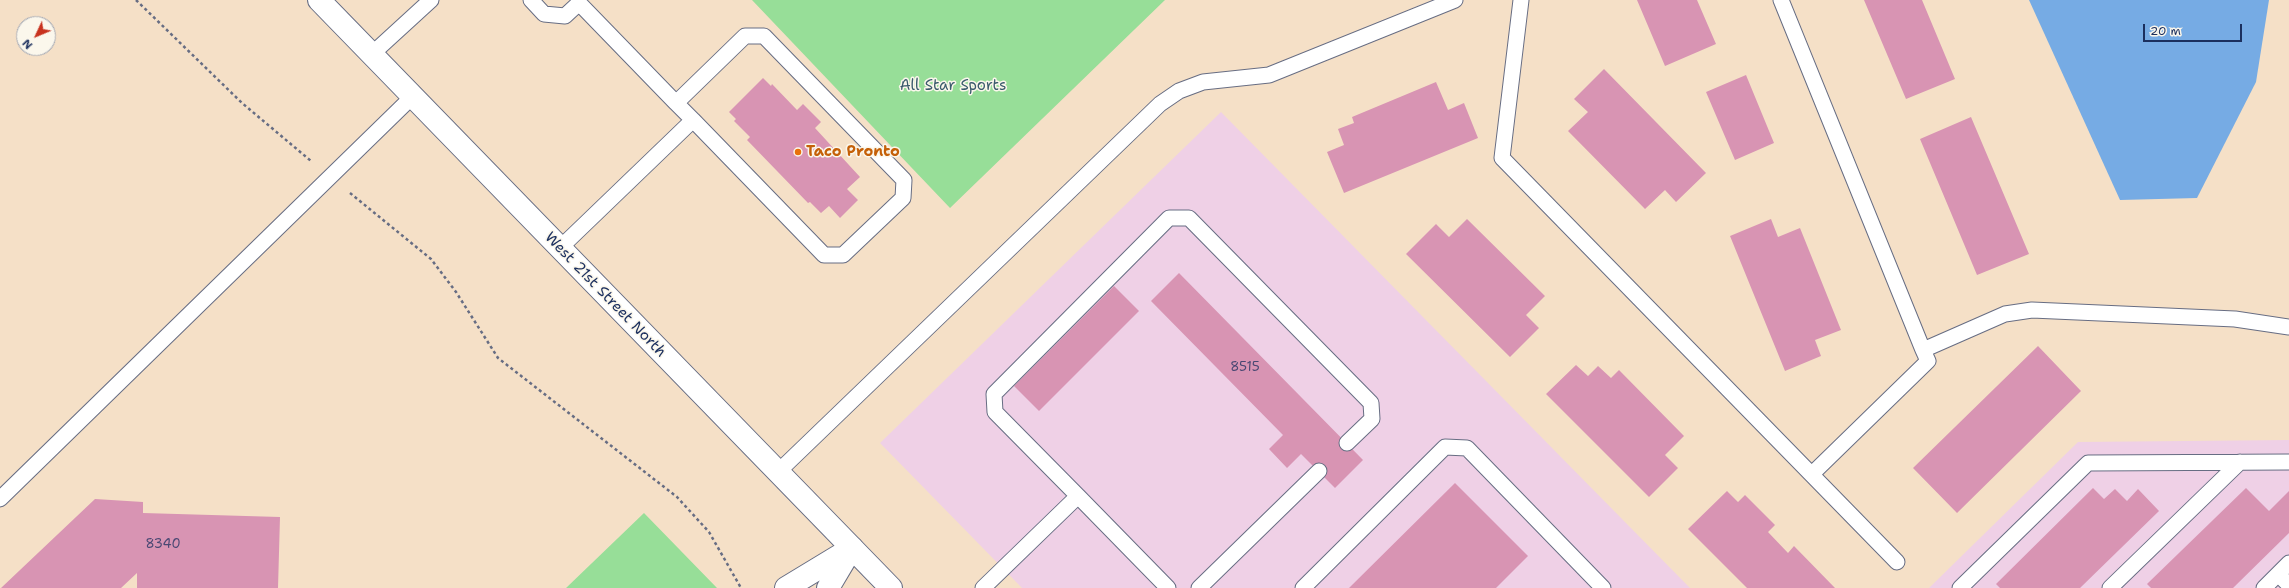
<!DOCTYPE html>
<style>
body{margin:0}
#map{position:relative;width:2289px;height:588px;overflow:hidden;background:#f5e0c7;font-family:"Shantell Sans",sans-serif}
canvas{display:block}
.north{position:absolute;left:16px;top:16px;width:40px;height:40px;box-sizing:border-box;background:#fbf7ec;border:1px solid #a1a7b3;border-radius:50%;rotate:226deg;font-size:11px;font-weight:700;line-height:16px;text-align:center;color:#1b2f5e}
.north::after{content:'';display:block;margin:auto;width:14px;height:18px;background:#c8321e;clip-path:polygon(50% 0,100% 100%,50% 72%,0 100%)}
.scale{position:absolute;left:2143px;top:24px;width:99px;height:18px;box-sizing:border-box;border:2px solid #1b2f5e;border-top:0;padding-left:5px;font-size:12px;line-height:14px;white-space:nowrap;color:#1b2f5e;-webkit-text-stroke:3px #fbf7ec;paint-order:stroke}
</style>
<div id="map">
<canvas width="2289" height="588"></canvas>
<div class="north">N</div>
<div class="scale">20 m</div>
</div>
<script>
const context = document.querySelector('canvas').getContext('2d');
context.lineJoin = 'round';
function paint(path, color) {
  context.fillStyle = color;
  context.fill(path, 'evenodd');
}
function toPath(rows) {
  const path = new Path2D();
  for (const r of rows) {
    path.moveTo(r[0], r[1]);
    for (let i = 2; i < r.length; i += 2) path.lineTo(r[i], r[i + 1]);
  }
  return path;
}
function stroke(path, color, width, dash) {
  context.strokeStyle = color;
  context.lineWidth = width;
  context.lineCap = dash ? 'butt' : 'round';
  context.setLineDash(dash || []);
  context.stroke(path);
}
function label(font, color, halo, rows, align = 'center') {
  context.font = font + ' "Shantell Sans",sans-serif';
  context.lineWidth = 3;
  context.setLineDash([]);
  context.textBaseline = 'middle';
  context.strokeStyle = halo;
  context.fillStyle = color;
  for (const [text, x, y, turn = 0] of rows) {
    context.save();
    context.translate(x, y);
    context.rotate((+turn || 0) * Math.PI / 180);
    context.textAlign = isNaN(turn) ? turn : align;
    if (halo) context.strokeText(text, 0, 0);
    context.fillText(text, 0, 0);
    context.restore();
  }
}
paint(toPath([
 [1221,112,1690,588,1022,588,880,443],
 [2289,440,2289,588,1929,588,2078,442]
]), '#efd0e6');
paint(toPath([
 [752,0,1165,0,950,208],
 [644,513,717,588,566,588]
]), '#97de98');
paint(toPath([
 [2029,0,2269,0,2256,82,2197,198,2120,200]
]), '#76abe4');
paint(toPath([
 [1637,0,1697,0,1716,44,1665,66],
 [1864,0,1922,0,1955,79,1906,99],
 [1604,69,1706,173,1676,202,1665,190,1645,209,1568,131,1588,112,1574,99],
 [1746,75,1774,143,1735,160,1706,92],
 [763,78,771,86,772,84,797,110,803,104,821,122,815,128,860,177,847,189,858,200,840,218,829,206,821,213,810,202,808,203,747,140,750,137,734,121,736,119,729,112],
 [1436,82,1448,110,1464,103,1478,138,1344,193,1327,152,1344,145,1338,129,1354,123,1352,117],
 [1971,117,2029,254,1977,275,1920,139],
 [1467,219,1545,296,1526,315,1539,328,1510,357,1406,254,1436,224,1449,237],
 [1771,219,1778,237,1800,228,1841,330,1815,340,1821,356,1785,371,1730,236],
 [1179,273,1363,460,1335,488,1301,454,1287,468,1269,449,1283,435,1151,301],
 [1114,286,1139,311,1039,411,1014,386],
 [2038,346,2081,391,1957,513,1913,468],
 [1576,365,1588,376,1598,366,1611,378,1619,370,1684,436,1665,455,1678,468,1649,497,1546,394],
 [1455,483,1528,556,1496,588,1349,588],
 [2093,488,2104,499,2115,489,2127,501,2138,489,2159,511,2080,588,2000,588,1996,584],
 [2246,488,2269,511,2289,491,2289,533,2233,588,2151,588,2147,584],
 [1727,491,1738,502,1745,495,1775,525,1768,532,1788,553,1794,546,1835,588,1747,588,1688,529],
 [95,499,143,502,143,513,280,517,278,588,137,588,137,573,121,588,1,588]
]), '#d894b3');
const service = toPath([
 [531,0,544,14,565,16,579,3,676,103],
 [1521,0,1502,158,1897,562],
 [1781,0,1923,350],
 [372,54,431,0],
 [560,248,693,120,824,255,843,255,903,198,904,180,764,36,745,36,676,103,693,120],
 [778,472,1160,104,1179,91,1203,82,1269,75,1455,0],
 [1812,474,1928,361,1923,350,2005,314,2032,310,2235,319,2289,327],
 [1078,496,995,412,994,394,1169,218,1189,218,1371,403,1372,419,1347,443],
 [0,499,412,97],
 [2278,574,2289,585],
 [983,588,1078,496,1168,588],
 [1199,588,1319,471],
 [1303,588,1445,447,1467,448,1603,588],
 [1960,588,2088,463,2289,462],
 [2110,588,2240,462],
 [2264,588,2289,563]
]);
const minor = toPath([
 [786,588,852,548],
 [828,588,850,551]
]);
const secondary = toPath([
 [319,0,891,588]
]);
stroke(service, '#676d83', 17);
stroke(minor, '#676d83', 24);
stroke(secondary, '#676d83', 24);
stroke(toPath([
 [136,0,242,103,311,161],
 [350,193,431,259,456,292,498,358,677,497,709,532,741,588]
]), '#676d83', 2.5, [3, 3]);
stroke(service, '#fff', 15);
stroke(minor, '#fff', 22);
stroke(secondary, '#fff', 22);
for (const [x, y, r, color] of [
 [798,152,4,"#e8710a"]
]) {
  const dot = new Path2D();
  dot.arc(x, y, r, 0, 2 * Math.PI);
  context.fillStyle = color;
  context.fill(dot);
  stroke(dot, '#fbf7ec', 1.5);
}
label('13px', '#4a4873', null, [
 ["8515",1245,368],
 ["8340",163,545]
]);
label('15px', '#3a5b6c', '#fbf7ec', [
 ["All Star Sports",953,86]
]);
label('bold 15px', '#c56008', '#fbf7ec', [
 ["Taco Pronto",806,152]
], 'left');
label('15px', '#1b2f5e', '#fbf7ec', [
 ["West 21st Street North",605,295,46]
]);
</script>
